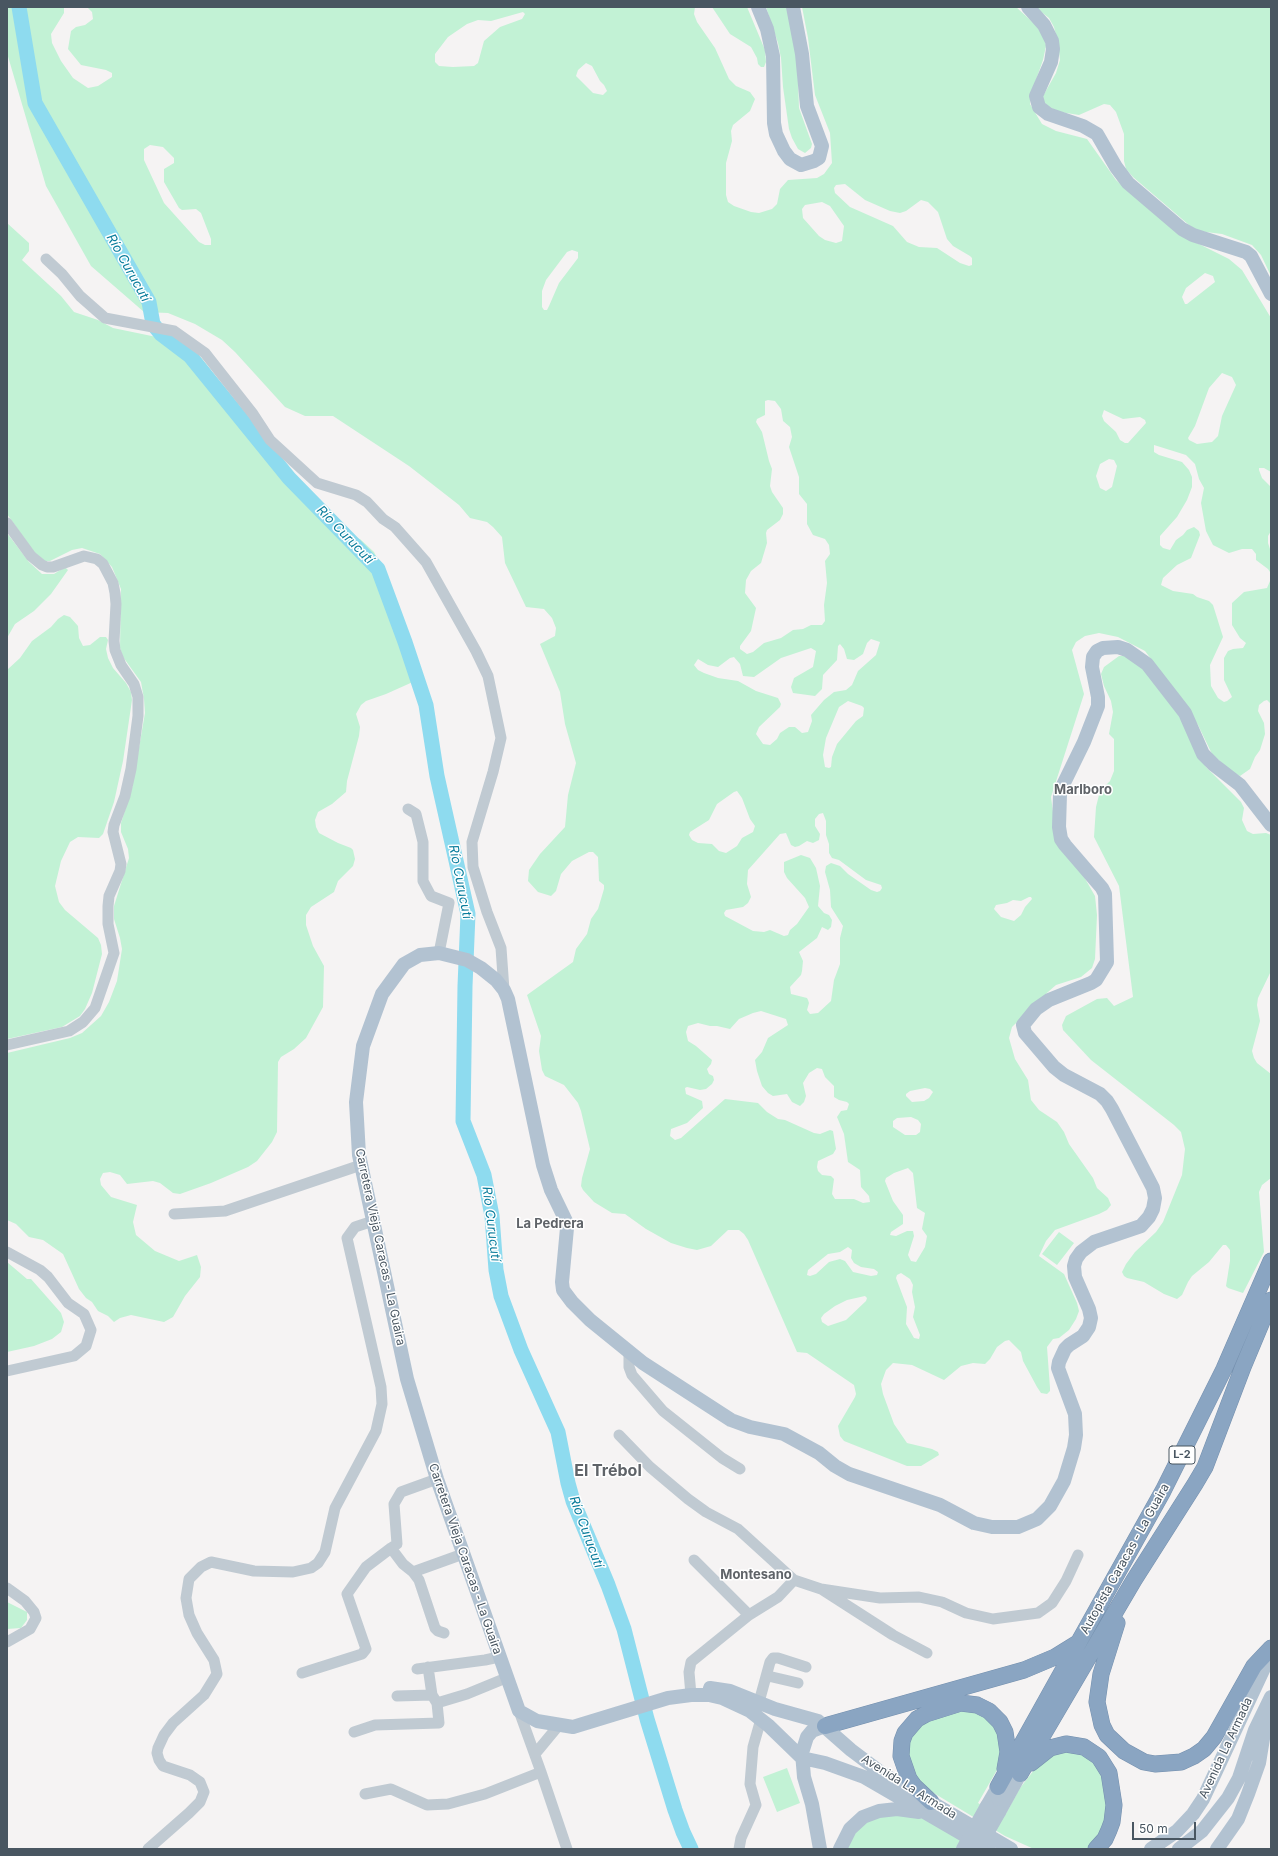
<!DOCTYPE html>
<meta charset="utf-8">
<style>
body{margin:0}
#map{position:relative;width:1278px;height:1856px;overflow:hidden;background:#f5f3f3;font-family:Inter,sans-serif}
canvas{display:block}
.frame{position:absolute;inset:0;border:8px solid #495661;pointer-events:none}
.scale{position:absolute;left:1132px;top:1822px;width:64px;height:18px;box-sizing:border-box;border:2px solid #495661;border-top:0;padding-left:5px;font-size:12px;line-height:14px;white-space:nowrap;color:#495661;-webkit-text-stroke:3px #fff;paint-order:stroke}
</style>
<div id="map">
<canvas width="1278" height="1856"></canvas>
<div class="frame"></div>
<div class="scale">50 m</div>
</div>
<script>
const context = document.querySelector('canvas').getContext('2d');
context.lineJoin = 'round';
function paint(path, color) {
  context.fillStyle = color;
  context.fill(path, 'evenodd');
}
function toPath(rows) {
  const path = new Path2D();
  for (const r of rows) {
    path.moveTo(r[0], r[1]);
    for (let i = 2; i < r.length; i += 2) path.lineTo(r[i], r[i + 1]);
  }
  return path;
}
function stroke(path, color, width, dash) {
  context.strokeStyle = color;
  context.lineWidth = width;
  context.lineCap = dash ? 'butt' : 'round';
  context.setLineDash(dash || []);
  context.stroke(path);
}
function label(font, color, halo, rows, align = 'center') {
  context.font = font + ' Inter,sans-serif';
  context.lineWidth = 3;
  context.setLineDash([]);
  context.textBaseline = 'middle';
  context.strokeStyle = halo;
  context.fillStyle = color;
  for (const [text, x, y, turn = 0] of rows) {
    context.save();
    context.translate(x, y);
    context.rotate((+turn || 0) * Math.PI / 180);
    context.textAlign = isNaN(turn) ? turn : align;
    if (halo) context.strokeText(text, 0, 0);
    context.fillText(text, 0, 0);
    context.restore();
  }
}
paint(toPath([
 [7,7,64,7,64,13,51,34,52,43,61,61,73,78,88,88,98,86,112,77,112,73,106,70,81,65,68,49,71,31,76,27,85,25,93,19,92,12,87,7,695,7,694,14,697,22,715,48,729,79,736,86,750,92,755,99,750,111,733,125,731,131,732,141,726,163,726,195,728,202,734,206,751,212,759,213,772,209,777,204,780,189,788,180,817,178,824,174,832,163,830,133,815,95,808,38,802,7,1016,7,1038,27,1045,38,1046,46,1043,60,1031,94,1030,104,1042,124,1056,131,1087,139,1116,180,1136,198,1193,241,1229,259,1242,270,1271,318,1271,472,1264,468,1259,468,1259,470,1262,478,1271,487,1271,531,1268,536,1268,543,1271,552,1271,704,1267,700,1264,701,1259,705,1258,711,1264,723,1265,734,1260,750,1255,757,1250,769,1240,776,1231,771,1212,754,1198,725,1183,701,1145,651,1118,637,1099,633,1085,636,1076,642,1072,650,1084,694,1051,797,1053,812,1083,875,1095,896,1097,915,1095,959,1092,968,1081,977,1056,985,1048,992,1012,1027,1009,1038,1015,1059,1028,1080,1031,1100,1039,1110,1057,1122,1064,1132,1069,1144,1093,1178,1097,1188,1108,1198,1111,1205,1107,1210,1099,1214,1055,1230,1046,1241,1039,1256,1064,1274,1077,1303,1079,1311,1076,1319,1069,1330,1059,1338,1053,1339,1047,1347,1050,1388,1050,1391,1047,1394,1041,1393,1037,1387,1023,1361,1021,1352,1009,1340,1005,1341,997,1347,990,1359,985,1364,973,1363,961,1366,944,1380,912,1365,893,1363,886,1370,881,1384,883,1394,894,1424,907,1443,932,1449,938,1452,939,1455,921,1466,907,1466,844,1441,840,1436,838,1426,855,1397,856,1394,854,1385,807,1353,797,1352,748,1240,744,1234,739,1230,728,1230,711,1246,697,1250,687,1248,671,1243,646,1229,625,1214,612,1213,594,1202,583,1190,581,1186,582,1178,590,1149,581,1111,578,1103,564,1085,545,1076,542,1070,539,1051,541,1036,527,995,573,962,576,949,587,934,591,919,598,909,604,889,604,885,599,881,598,857,593,852,589,852,572,861,561,874,556,891,551,896,538,892,528,881,529,870,540,854,565,827,568,795,576,763,565,724,560,692,540,644,555,636,556,628,552,618,544,609,526,607,505,563,502,537,493,527,487,522,470,518,459,505,409,466,333,416,305,416,285,407,235,352,222,340,195,324,168,313,144,312,91,266,46,186,7,53],
 [523,12,525,14,522,19,500,27,484,41,478,63,474,66,453,67,439,66,435,62,435,54,448,37,467,24,478,20,491,21],
 [586,63,592,66,600,81,604,85,607,91,603,95,593,93,576,76,578,70],
 [150,145,163,147,174,158,174,163,164,169,164,182,179,208,182,210,196,209,201,213,211,239,211,245,205,245,199,242,164,203,144,160,144,149],
 [845,184,865,200,890,211,900,213,906,211,921,200,928,202,938,212,947,239,953,246,970,256,972,258,972,265,969,266,960,263,937,248,919,247,907,242,893,226,850,207,835,193,834,188,836,185],
 [822,202,830,206,844,226,842,241,836,243,825,240,819,236,803,218,802,209,805,205],
 [572,250,578,252,578,258,559,283,549,306,547,310,544,310,542,307,542,291,546,280,567,252],
 [1205,273,1213,276,1215,282,1187,304,1185,304,1182,297,1186,288],
 [1222,373,1232,377,1236,385,1222,416,1218,436,1212,442,1197,444,1189,440,1188,438,1195,426,1209,388],
 [768,400,775,401,781,409,783,421,790,427,792,437,789,447,799,477,799,494,807,504,807,524,813,535,825,539,829,545,830,554,825,561,827,583,824,605,825,621,822,625,811,625,803,629,793,630,781,638,764,643,753,652,747,654,740,649,740,646,751,631,756,608,745,593,746,580,751,571,761,563,767,543,766,533,767,530,780,520,783,514,783,508,772,492,770,486,772,469,769,461,762,432,756,422,757,419,765,415,765,401],
 [1104,410,1123,419,1140,417,1145,420,1146,423,1128,443,1125,443,1120,440,1116,432,1104,421,1102,416],
 [1154,445,1186,455,1195,464,1199,479,1204,488,1201,503,1206,531,1213,545,1229,553,1242,549,1252,549,1256,554,1256,560,1268,569,1270,572,1270,581,1267,588,1244,592,1232,603,1232,625,1240,638,1246,643,1243,648,1233,649,1228,651,1224,658,1224,680,1232,697,1227,701,1224,702,1218,698,1211,686,1210,665,1223,637,1213,605,1209,601,1197,597,1193,594,1173,591,1161,585,1163,578,1177,565,1191,558,1200,535,1199,531,1194,527,1187,530,1183,535,1176,540,1170,550,1163,548,1160,545,1160,536,1177,517,1187,500,1192,487,1192,477,1189,470,1182,462,1159,455,1154,452],
 [1109,459,1114,460,1117,466,1112,487,1106,491,1100,488,1096,476,1100,464],
 [871,639,880,642,876,655,858,671,852,685,846,690,834,692,824,700,811,715,812,721,808,732,802,733,795,727,789,727,780,733,777,739,770,745,763,744,756,734,759,727,780,707,781,704,778,698,756,691,738,681,718,678,704,673,698,670,694,665,698,659,708,665,718,667,730,658,734,657,740,664,743,676,754,677,781,658,811,648,816,651,813,667,794,678,791,687,793,693,815,696,822,689,823,675,837,660,838,646,840,644,844,649,847,659,854,660,863,654,867,643],
 [848,701,862,706,864,708,863,716,856,721,837,744,832,757,831,767,829,768,825,767,823,755,826,738,839,707],
 [737,791,742,798,750,819,755,826,753,832,742,838,737,846,726,853,719,851,712,844,698,843,692,840,689,835,690,832,709,820,717,804,734,792],
 [823,813,826,821,826,835,829,844,829,853,832,858,839,860,866,880,881,885,882,888,880,891,877,892,871,890,848,874,840,866,831,863,826,866,825,872,830,890,831,907,843,926,840,938,840,964,834,980,831,1001,818,1013,810,1014,807,1010,809,1003,808,1000,807,998,791,994,790,987,801,975,802,971,803,961,799,952,817,938,822,927,828,930,831,927,832,920,829,915,824,913,818,906,820,886,816,868,810,858,801,855,784,862,784,872,787,878,805,898,809,907,797,924,790,930,788,935,784,936,770,930,764,932,753,931,725,916,724,913,726,910,743,907,748,903,751,897,747,884,748,870,780,834,786,833,791,845,795,847,799,846,807,841,813,843,819,840,820,834,815,826,815,819,819,814],
 [1029,897,1031,897,1032,899,1025,907,1021,915,1014,921,1001,917,994,909,996,905,1007,903,1013,900,1021,901],
 [761,1011,786,1019,788,1025,768,1038,762,1052,755,1060,757,1071,762,1086,768,1093,773,1096,787,1094,792,1102,800,1106,804,1102,806,1096,803,1083,809,1073,817,1068,822,1069,825,1077,834,1086,834,1097,839,1100,847,1102,849,1104,847,1110,841,1111,837,1117,844,1134,848,1162,860,1170,861,1187,869,1196,870,1202,863,1203,854,1199,835,1199,832,1194,834,1179,831,1176,822,1175,818,1171,817,1167,818,1161,833,1154,836,1149,833,1131,830,1130,820,1134,814,1133,785,1120,778,1119,767,1112,758,1103,725,1099,681,1138,675,1140,670,1136,671,1129,687,1123,703,1108,702,1101,686,1094,685,1088,687,1087,700,1090,706,1089,712,1084,714,1080,713,1076,709,1074,707,1069,711,1064,712,1060,696,1046,688,1041,686,1032,688,1026,698,1023,710,1026,717,1026,730,1029,739,1019,753,1013],
 [925,1088,930,1089,933,1092,929,1098,924,1101,912,1102,906,1096,906,1094,910,1091],
 [911,1117,918,1120,921,1124,920,1132,916,1135,905,1135,893,1127,893,1121,897,1118],
 [908,1168,913,1173,917,1208,925,1213,922,1229,927,1236,925,1247,916,1262,911,1261,908,1255,914,1236,913,1231,907,1231,896,1236,890,1235,891,1232,903,1224,903,1215,893,1201,885,1181,886,1178,894,1173],
 [848,1247,852,1250,851,1258,854,1263,861,1267,874,1269,878,1272,877,1275,871,1276,853,1272,845,1261,840,1259,829,1262,816,1274,810,1276,807,1275,808,1270,828,1254,840,1252],
 [901,1273,910,1279,913,1285,912,1292,915,1307,913,1317,920,1335,919,1339,914,1338,906,1324,907,1307,896,1278,897,1275],
 [865,1296,867,1298,866,1301,846,1320,828,1326,822,1322,821,1318,824,1314,835,1306,847,1300],
 [712,7,747,7,765,50,766,62,764,67,761,67,758,64,757,58,751,47,730,34],
 [766,7,789,7,797,54,799,108,812,144,811,148,805,153,798,149,792,138,789,129,783,87,781,58,778,43],
 [1035,7,1271,7,1271,276,1261,255,1252,245,1222,234,1198,231,1189,225,1133,177,1126,169,1124,161,1124,134,1116,112,1110,105,1104,104,1079,115,1060,112,1049,107,1044,102,1043,96,1056,73,1060,60,1058,43,1054,27,1049,18],
 [7,223,29,243,29,251,22,260,61,296,74,312,98,320,113,328,171,340,195,350,210,369,226,397,234,415,260,453,272,461,279,463,295,477,300,483,308,502,329,527,336,533,360,539,374,552,391,586,393,604,403,626,407,649,413,662,415,681,386,694,366,701,361,705,356,714,360,727,359,736,347,781,346,792,332,804,318,812,315,820,316,827,319,833,338,843,351,848,353,850,355,859,353,866,338,881,334,892,311,907,306,915,306,925,313,946,324,966,323,1007,306,1038,294,1049,281,1057,278,1062,277,1132,272,1142,257,1161,248,1167,211,1183,180,1194,173,1193,160,1183,153,1181,127,1184,120,1175,110,1172,103,1173,100,1179,101,1185,111,1197,137,1205,133,1222,136,1235,155,1251,179,1261,197,1255,201,1267,200,1277,185,1296,173,1317,164,1322,131,1315,120,1318,114,1322,108,1316,98,1311,92,1302,86,1298,79,1289,63,1254,43,1240,29,1237,16,1224,7,1220,7,1053,70,1038,82,1033,101,1016,109,1002,117,981,122,949,120,938,114,919,114,906,129,858,128,849,121,832,121,823,132,788,145,713,144,699,141,682,123,657,120,648,121,589,112,567,100,554,82,548,72,550,50,561,45,561,34,552,7,514],
 [7,533,29,562,42,574,54,574,65,567,68,570,51,594,34,611,15,624,7,638],
 [64,615,70,617,78,626,79,638,83,646,90,645,100,637,106,637,108,640,106,649,108,658,113,668,126,683,131,692,132,700,123,761,114,802,103,834,99,838,78,837,70,842,61,861,55,886,59,902,65,910,98,938,101,945,102,954,92,993,85,1009,80,1016,62,1027,7,1039,7,670,20,658,32,641,51,627,58,619],
 [1119,656,1127,656,1134,659,1168,695,1206,767,1241,802,1244,808,1242,820,1247,831,1253,834,1266,833,1271,835,1271,971,1258,998,1257,1005,1260,1021,1252,1051,1254,1058,1257,1063,1271,1074,1271,1178,1262,1185,1259,1192,1264,1252,1243,1293,1228,1288,1226,1286,1230,1261,1230,1250,1226,1245,1223,1245,1209,1262,1192,1276,1188,1282,1182,1295,1177,1299,1164,1294,1144,1282,1127,1278,1124,1276,1122,1272,1126,1264,1135,1252,1156,1232,1163,1222,1182,1175,1185,1149,1181,1132,1174,1125,1091,1060,1063,1030,1062,1025,1066,1016,1097,999,1107,998,1114,1006,1133,997,1119,886,1094,837,1096,807,1100,791,1110,781,1114,771,1114,739,1109,734,1113,712,1111,701,1104,686,1101,674,1104,667],
 [1059,1232,1074,1243,1057,1265,1042,1254],
 [7,1262,27,1279,31,1279,61,1313,64,1322,61,1332,52,1339,34,1346,7,1352],
 [7,1602,27,1612,27,1620,21,1628,7,1629],
 [952,1709,985,1712,1000,1735,1001,1763,978,1803,1004,1817,1020,1788,1041,1761,1060,1752,1076,1752,1091,1759,1100,1770,1108,1791,1110,1816,1093,1849,1034,1849,1005,1836,922,1786,913,1773,906,1755,913,1729],
 [787,1768,800,1803,777,1812,763,1777],
 [893,1813,923,1818,978,1849,845,1849,854,1833,870,1818]
]), '#c2f2d5');
stroke(toPath([
 [19,7,35,103,149,302,153,324,161,334,190,356,289,478,378,569,405,642,426,705,437,776,468,914,465,986,463,1121,484,1175,492,1216,496,1270,501,1296,521,1350,558,1432,568,1483,573,1501,608,1585,624,1629,647,1719,675,1810,683,1832,691,1849]
]), '#8edbef', 15);
const highway = toPath([
 [1117,1623,1101,1674,1097,1702,1102,1725,1107,1735,1124,1751,1144,1762,1155,1764,1181,1762,1194,1756,1204,1749,1214,1737,1254,1666,1271,1648],
 [825,1726,1024,1670,1055,1657,1076,1644],
 [1031,1763,1050,1748,1066,1744,1084,1747,1099,1757,1109,1773,1114,1805,1112,1822,1109,1830,1105,1839,1096,1849],
 [1020,1774,1134,1580,1195,1484,1205,1467,1243,1367,1271,1300],
 [998,1787,1163,1491,1224,1369,1271,1261],
 [931,1802,914,1786,909,1779,901,1756,902,1741,905,1733,917,1719,926,1714,961,1703,977,1705,989,1711,1000,1722,1005,1732,1008,1752,1005,1769]
]);
stroke(highway, '#7590ae', 17);
stroke(toPath([
 [46,259,62,274,80,296,105,318,174,331,205,353,253,414,270,440,317,483,356,495,367,502,383,519,395,527,426,562,476,651,488,676,501,738,493,772,472,842,473,867,487,912,501,948,504,990],
 [7,523,31,556,42,565,47,567,53,567,84,556,97,559,103,564,113,583,115,593,116,604,114,641,115,650,121,665,134,684,138,697,138,716,131,769,125,796,114,825,113,832,121,864,120,871,109,896,108,906,108,924,114,953,95,1008,83,1022,69,1031,7,1045],
 [408,809,416,814,423,842,423,881,431,896,449,903,439,953],
 [174,1214,225,1211,361,1165],
 [7,1252,40,1270,48,1277,68,1303,84,1314,91,1330,86,1346,74,1356,7,1371],
 [629,1352,629,1367,632,1375,663,1411,722,1458,740,1469],
 [619,1435,650,1467,688,1499,706,1512,738,1529,794,1580,778,1597,749,1615,691,1662,689,1672,691,1695],
 [437,1479,401,1492,394,1504,397,1544,391,1548,403,1564,413,1572,419,1580,435,1628,438,1631,444,1633],
 [694,1560,749,1615],
 [413,1572,463,1554],
 [794,1580,821,1589,880,1598,919,1597,942,1602,966,1613,993,1619,1038,1613,1052,1603,1066,1581,1078,1555],
 [7,1588,25,1601,34,1612,36,1618,30,1629,7,1642],
 [823,1590,893,1635,927,1653],
 [428,1667,432,1695],
 [417,1669,485,1660,499,1657],
 [302,1673,362,1654,366,1649,347,1594,366,1567,391,1548],
 [768,1676,798,1683],
 [397,1696,432,1695,437,1703],
 [759,1702,770,1662,773,1658,778,1658,806,1667],
 [519,1711,541,1772,567,1849],
 [354,1732,375,1725,439,1723,437,1703,467,1694,506,1678],
 [535,1754,559,1725],
 [365,1794,391,1789,427,1805,448,1804,485,1794,541,1772],
 [148,1849,189,1813,200,1802,204,1792,200,1782,190,1775,163,1766,159,1760,157,1753,158,1748,164,1735,173,1723,204,1695,217,1674,214,1660,197,1633,189,1615,186,1598,189,1579,201,1567,211,1562,254,1571,293,1572,311,1568,318,1563,325,1552,335,1508,376,1431,382,1404,381,1387,347,1238,355,1227,373,1221],
 [739,1849,741,1838,756,1805,750,1784,753,1747,761,1719]
]), '#c0cad2', 11);
stroke(toPath([
 [758,7,767,29,773,56,774,123,776,134,784,151,790,159,801,165,814,161,819,158,822,146,807,106,802,54,793,7],
 [1028,7,1044,25,1052,41,1053,49,1051,62,1036,96,1039,107,1048,114,1083,126,1097,134,1116,167,1128,183,1182,229,1193,235,1246,252,1251,256,1271,294],
 [710,1688,730,1691,775,1709,818,1721,851,1750,883,1774,1011,1849],
 [987,1806,998,1787],
 [999,1812,1020,1774],
 [820,1849,812,1804,804,1777,802,1753,807,1737,812,1731,825,1726],
 [840,1849,850,1829,863,1817,879,1811,897,1809,919,1812],
 [988,1849,864,1777,825,1763,802,1758,769,1726,750,1711,722,1698,709,1695,691,1695,668,1698,573,1727,537,1721,519,1711,437,1479,407,1379,359,1155,356,1102,363,1046,382,994,404,964,420,955,439,953,467,960,481,968,496,980,504,990,508,999,543,1165,551,1190,566,1221,567,1228,562,1282,563,1290,572,1302,590,1320,643,1363,731,1420,750,1427,784,1434,819,1453,835,1466,849,1474,940,1505,974,1523,992,1527,1018,1527,1037,1519,1050,1506,1064,1481,1074,1448,1076,1435,1075,1414,1058,1368,1059,1362,1065,1349,1069,1345,1083,1336,1089,1327,1091,1318,1089,1309,1075,1277,1074,1266,1076,1259,1081,1252,1094,1242,1141,1226,1149,1217,1153,1209,1155,1198,1153,1188,1112,1109,1107,1101,1100,1094,1064,1075,1054,1067,1025,1033,1023,1025,1036,1009,1049,1000,1091,983,1096,980,1107,962,1105,894,1102,888,1065,845,1061,839,1059,827,1060,794,1062,787,1084,742,1098,706,1098,697,1092,667,1093,657,1097,651,1103,648,1118,647,1127,650,1147,664,1185,713,1203,754,1214,765,1240,785,1271,825],
 [1151,1849,1177,1831,1193,1814,1203,1799,1271,1653],
 [1179,1849,1202,1831,1228,1798,1239,1778,1255,1730,1271,1697],
 [1217,1849,1238,1819,1248,1794,1259,1763,1267,1714]
]), '#b2c2d1', 14);
stroke(highway, '#8aa5c2', 16);
stroke(toPath([
 [963,1849,987,1806],
 [978,1849,999,1812]
]), '#b2c2d1', 14);
for (const [x, y, w] of [
 [1182,1455,26]
]) {
  const box = new Path2D();
  box.roundRect(x - w / 2, y - 9, w, 18, 3);
  context.fillStyle = '#fff';
  context.fill(box);
  stroke(box, '#495661', 1);
}
label('bold 11px', '#495661', null, [
 ["L-2",1182,1455]
]);
label('12px', '#495661', '#fff', [
 ["Carretera Vieja Caracas - La Guaira",380,1247,78],
 ["Carretera Vieja Caracas - La Guaira",465,1559,71],
 ["Autopista Caracas - La Guaira",1125,1559,-61],
 ["Avenida La Armada",1226,1748,-65],
 ["Avenida La Armada",909,1787,32]
]);
label('italic 13px', '#0a7d9c', '#fff', [
 ["Río Curucutí",128,268,61],
 ["Río Curucutí",345,535,46],
 ["Río Curucutí",460,882,79],
 ["Río Curucutí",491,1224,83],
 ["Río Curucutí",586,1532,70]
]);
label('bold 13px', '#5f6368', '#fff', [
 ["Marlboro",1083,790],
 ["La Pedrera",550,1224],
 ["Montesano",756,1575]
]);
label('bold 16px', '#5f6368', '#fff', [
 ["El Trébol",608,1471]
]);
</script>
